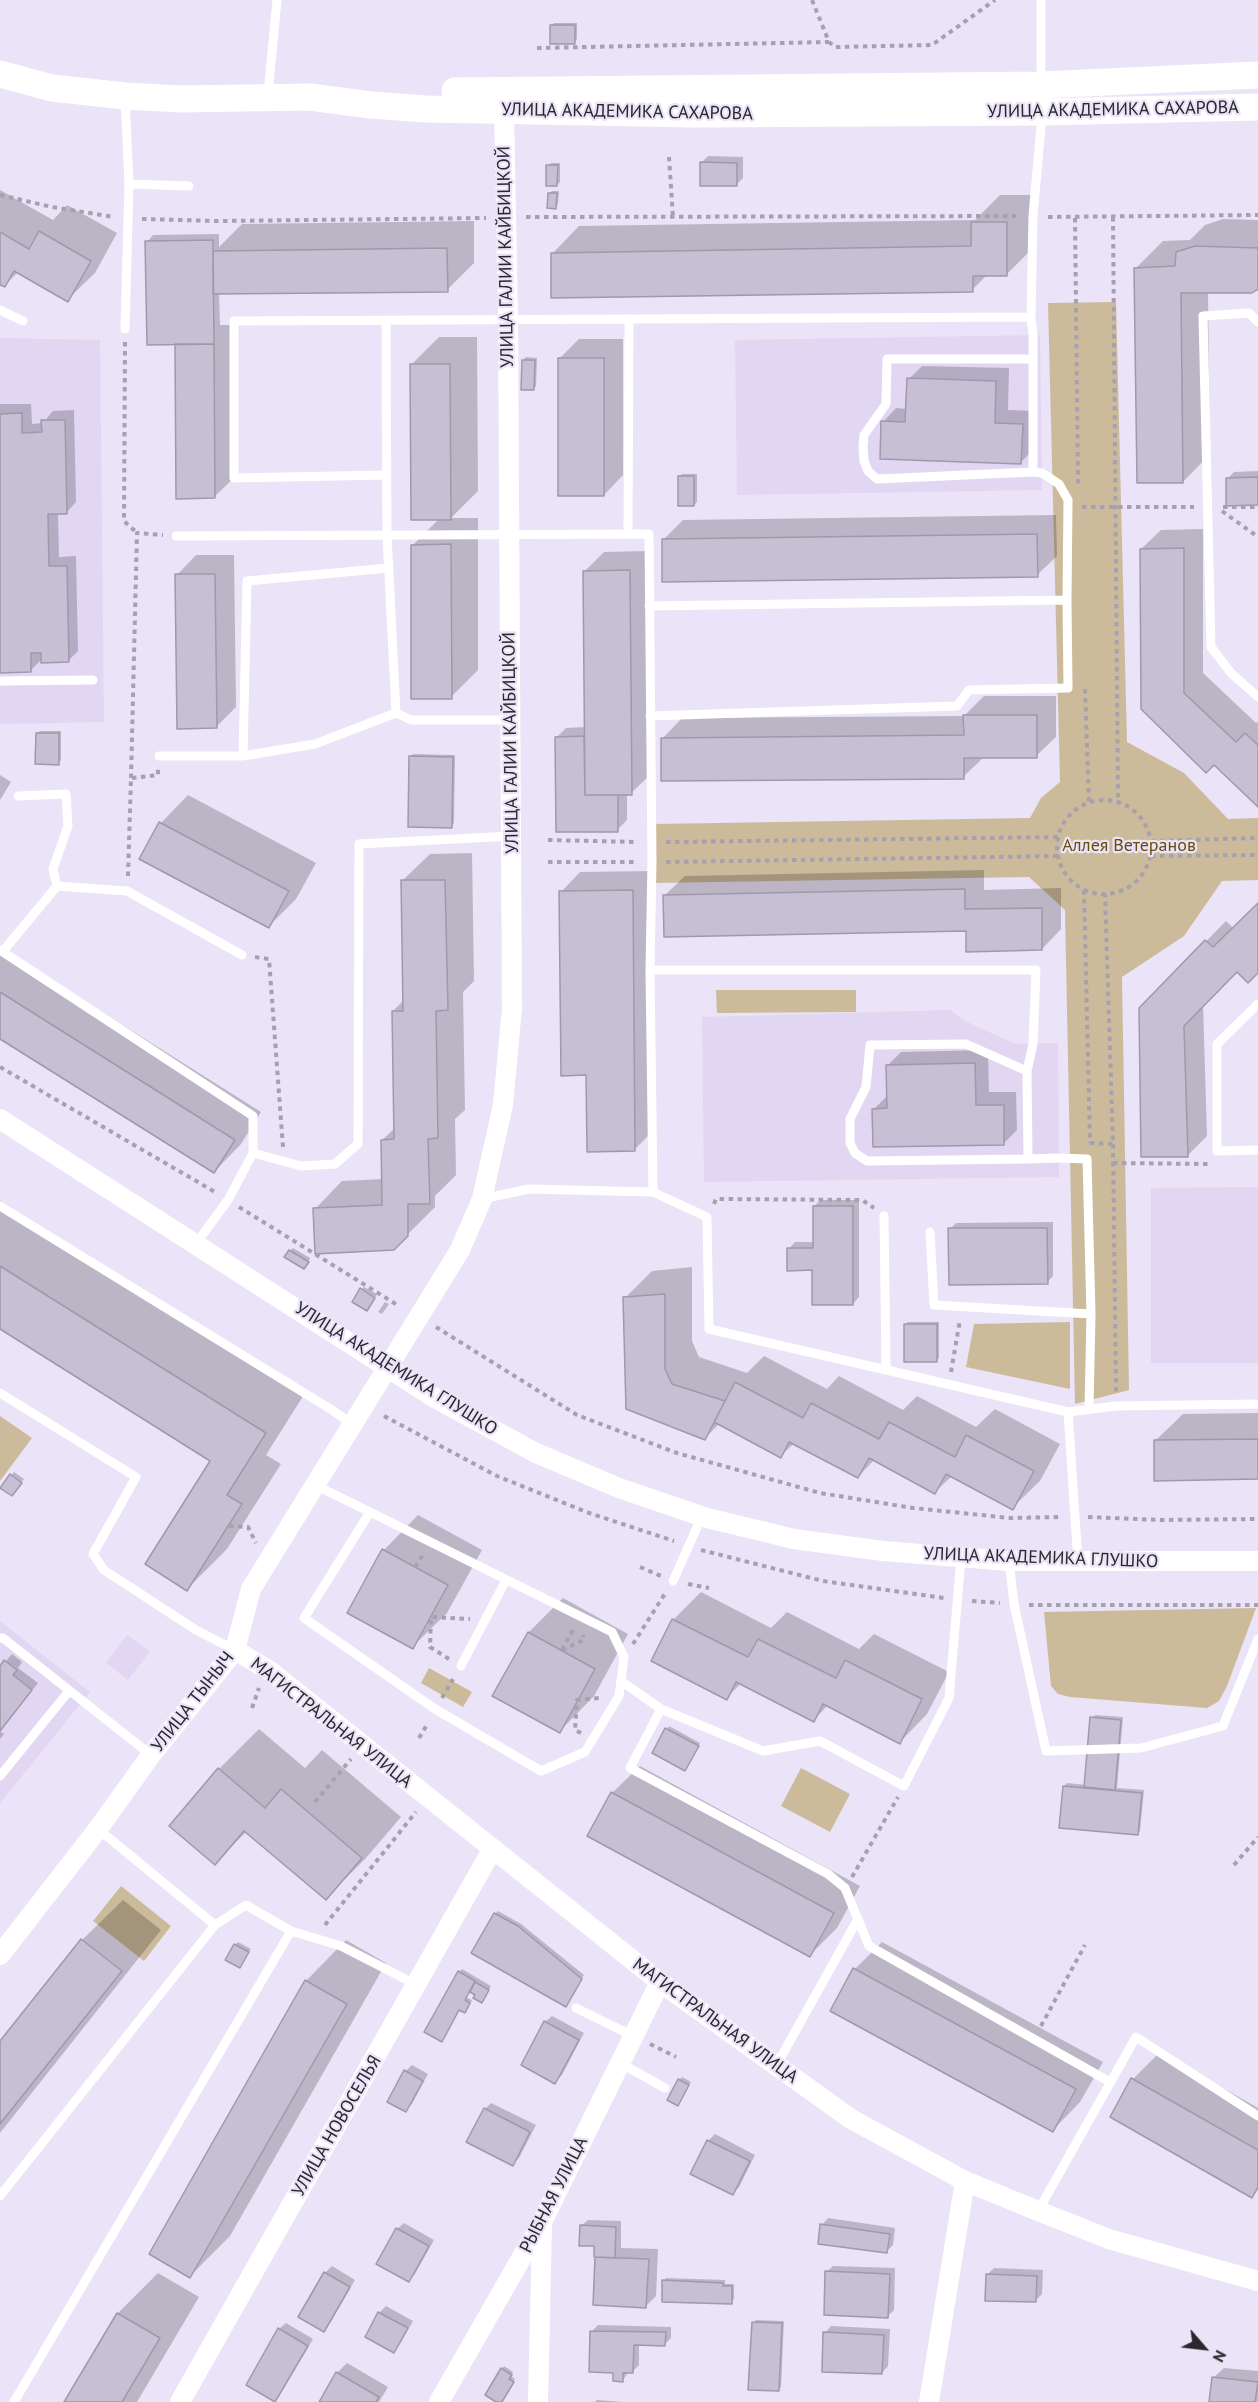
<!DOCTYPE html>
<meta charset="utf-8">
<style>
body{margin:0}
#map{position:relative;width:1258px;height:2402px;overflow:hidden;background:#ebe3f7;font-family:"PT Sans",sans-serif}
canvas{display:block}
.north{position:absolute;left:1174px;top:2318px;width:60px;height:60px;-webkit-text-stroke:4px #ebe3f7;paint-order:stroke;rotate:118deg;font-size:16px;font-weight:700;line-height:24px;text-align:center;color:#2a272e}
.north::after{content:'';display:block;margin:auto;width:21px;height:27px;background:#2a272e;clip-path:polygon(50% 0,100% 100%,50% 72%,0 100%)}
</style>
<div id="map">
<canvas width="1258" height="2402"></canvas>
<div class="north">N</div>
</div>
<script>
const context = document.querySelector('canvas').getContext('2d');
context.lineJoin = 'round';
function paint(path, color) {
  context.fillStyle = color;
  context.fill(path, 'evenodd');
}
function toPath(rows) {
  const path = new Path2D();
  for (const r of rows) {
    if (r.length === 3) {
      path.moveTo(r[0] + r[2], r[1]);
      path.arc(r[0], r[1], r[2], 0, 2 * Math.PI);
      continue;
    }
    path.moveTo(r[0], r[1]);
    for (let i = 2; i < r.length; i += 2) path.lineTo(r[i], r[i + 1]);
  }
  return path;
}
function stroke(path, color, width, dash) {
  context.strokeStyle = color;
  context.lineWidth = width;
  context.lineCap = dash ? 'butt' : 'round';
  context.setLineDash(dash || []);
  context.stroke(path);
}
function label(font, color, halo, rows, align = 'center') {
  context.font = font + ' "PT Sans",sans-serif';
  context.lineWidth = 4.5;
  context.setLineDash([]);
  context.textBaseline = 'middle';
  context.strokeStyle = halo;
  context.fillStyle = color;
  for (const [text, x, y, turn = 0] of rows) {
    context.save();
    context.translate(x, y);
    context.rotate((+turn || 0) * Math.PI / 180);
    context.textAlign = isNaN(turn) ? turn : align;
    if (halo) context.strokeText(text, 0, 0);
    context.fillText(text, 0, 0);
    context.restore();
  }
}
paint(toPath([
 [1040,335,1042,490,737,495,735,340],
 [0,338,100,340,104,722,0,724],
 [950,1010,965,1021,1015,1044,1058,1043,1059,1177,704,1182,702,1017],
 [1258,1187,1258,1363,1151,1363,1151,1188],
 [0,1621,90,1692,0,1803],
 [127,1635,150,1651,128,1680,106,1663]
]), '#e2d7f3');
paint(toPath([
 [1116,302,1127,742,1184,773,1228,819,1258,818,1258,880,1222,881,1184,936,1122,977,1129,1390,1075,1404,1065,910,1029,877,655,883,654,824,1030,818,1041,798,1060,782,1048,303],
 [716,990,856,990,856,1012,717,1013],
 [1070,1322,1070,1389,966,1367,974,1324],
 [0,1416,32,1438,0,1481],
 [1256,1608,1227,1686,1219,1701,1207,1708,1070,1697,1058,1694,1051,1686,1044,1612],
 [429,1668,472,1692,463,1707,421,1683],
 [801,1768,850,1794,830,1832,781,1806],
 [121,1886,171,1926,144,1961,93,1921]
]), '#ccbb9a');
paint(toPath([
 [554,23,577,23,577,39,574,42,551,26],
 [708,156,743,157,743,178,737,184,701,163],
 [551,163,560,163,560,182,557,185,548,166],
 [0,190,53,220,67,205,117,233,95,273,67,300,18,272,4,286,0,283],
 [552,191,559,191,558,204,555,207,549,194],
 [1000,195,1034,195,1034,247,1007,274,988,274,972,290,552,254,579,226,975,220],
 [1223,219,1258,220,1258,287,1208,292,1210,454,1183,482,1136,268,1163,241,1190,240,1205,225],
 [474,221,474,263,447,290,219,293,220,325,233,325,235,477,215,496,176,343,147,242,153,235,219,234,219,247,242,224],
 [439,337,477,337,478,491,451,518,478,518,478,670,451,697,413,545,440,518,412,364],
 [579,339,623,339,623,475,604,495,559,359],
 [526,357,537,358,536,386,534,389,523,360],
 [922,366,1009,368,1008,410,1035,411,1034,449,1021,462,883,422,896,408,907,409,909,379],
 [0,404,31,404,32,424,43,423,53,411,74,410,76,502,66,513,58,513,59,557,76,556,78,651,68,661,42,659,31,670,0,671],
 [1258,471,1258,504,1227,479,1234,472],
 [682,474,697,474,697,502,694,505,679,477],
 [1056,515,1057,556,1037,575,663,540,683,520],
 [1203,529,1203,673,1256,723,1258,722,1258,805,1214,763,1206,771,1141,549,1161,530],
 [649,551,651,774,631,793,627,793,627,820,617,830,557,831,556,738,566,728,586,727,585,571,604,552],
 [196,555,234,555,236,707,216,727,177,575],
 [984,696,1056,696,1056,737,1036,756,984,757,963,777,663,738,682,718,964,716],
 [40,731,61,731,61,760,58,763,37,734],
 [413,754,455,755,454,823,451,826,410,757],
 [0,775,11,782,0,800],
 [188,795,316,863,296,899,269,926,141,859,161,823],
 [472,853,474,981,463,992,465,1110,455,1119,456,1175,435,1196,435,1207,393,1249,315,1209,342,1181,383,1179,382,1140,395,1128,393,1011,404,1000,402,881,430,854],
 [984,870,984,890,1061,888,1061,929,1042,949,967,929,665,895,685,876],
 [652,871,654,1130,634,1150,587,1074,561,892,580,872],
 [1258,904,1258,971,1237,970,1203,1005,1207,1136,1187,1156,1140,1009,1226,921,1233,928],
 [2,949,261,1112,241,1144,214,1172,0,1037,0,951],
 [988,1050,989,1092,1016,1092,1017,1130,1004,1143,874,1109,888,1095,888,1065,901,1052],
 [821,1200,859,1200,859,1297,853,1304,789,1249,795,1242,814,1242,814,1206],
 [0,1201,305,1393,266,1455,281,1464,227,1549,187,1589,212,1460,0,1327],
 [1053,1222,1053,1276,1047,1282,950,1229,956,1223],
 [293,1248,310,1258,307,1265,290,1251],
 [692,1267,692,1341,699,1357,747,1373,764,1356,827,1389,839,1376,903,1410,917,1396,976,1427,995,1409,1060,1444,1040,1481,1012,1508,952,1476,935,1492,874,1460,858,1477,794,1443,781,1456,720,1423,705,1438,628,1408,625,1298,652,1271],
 [364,1287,377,1294,370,1307,361,1289],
 [385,1302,389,1304,382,1314,378,1312],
 [908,1322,939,1322,939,1358,936,1361,905,1325],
 [1258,1413,1258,1478,1155,1441,1183,1414],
 [14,1472,24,1479,14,1492,2,1487],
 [418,1515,482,1550,447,1613,412,1647,349,1613,384,1550],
 [701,1592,771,1628,787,1612,859,1649,874,1634,949,1672,927,1714,900,1742,828,1705,814,1720,741,1683,727,1698,653,1660,673,1620],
 [563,1598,628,1634,594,1696,560,1731,494,1695,529,1632],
 [12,1654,22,1662,18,1668,38,1683,0,1731,4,1734,0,1739,0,1668],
 [1095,1715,1123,1717,1117,1788,1144,1790,1140,1831,1137,1834,1064,1786,1067,1783,1086,1785,1092,1718],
 [669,1726,700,1743,688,1766,667,1729],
 [259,1729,305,1768,322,1750,401,1817,366,1858,326,1898,247,1831,215,1863,219,1769],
 [640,1766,860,1886,837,1928,810,1955,612,1793],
 [123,1900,161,1930,0,2133,0,2043,82,1940],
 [498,1911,521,1924,584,1975,566,2005,495,1914],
 [346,1940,386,1963,230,2236,190,2276,151,2253,306,1981],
 [238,1942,251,1949,240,1966,235,1945],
 [882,1942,1103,2062,1080,2102,1053,2130,855,1969],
 [462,1969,491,1986,484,1999,470,1990,466,1997,472,2000,468,2009,465,2011,460,2009,442,2040,459,1972],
 [552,2016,584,2033,562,2075,555,2082,545,2022],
 [1160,2052,1258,2108,1258,2190,1252,2196,1133,2079],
 [412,2065,428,2074,412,2104,405,2110,406,2071],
 [682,2077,691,2082,678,2104,679,2080],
 [491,2103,536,2125,519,2158,513,2164,485,2109],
 [715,2134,755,2155,739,2187,733,2193,708,2141],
 [828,2218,895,2228,893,2245,887,2251,822,2225],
 [588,2220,621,2221,621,2248,658,2249,656,2296,646,2306,581,2226],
 [404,2223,434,2240,415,2274,409,2280,397,2229],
 [332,2266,355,2280,330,2323,324,2330,325,2273],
 [833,2266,895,2268,894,2310,887,2317,827,2272],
 [994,2268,1043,2270,1042,2294,1035,2301,987,2275],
 [158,2273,199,2297,137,2402,66,2402,118,2313],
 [666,2278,725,2280,725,2284,734,2284,734,2299,731,2302,664,2281],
 [386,2306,413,2321,400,2344,394,2351,367,2336,380,2312],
 [756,2320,784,2321,781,2387,778,2390,753,2323],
 [286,2323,313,2339,281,2393,275,2400,279,2329],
 [598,2325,671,2327,671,2338,665,2344,639,2344,639,2365,632,2372,629,2371,623,2380,615,2371,592,2331],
 [831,2326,890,2329,888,2366,882,2373,825,2333],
 [347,2363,388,2387,379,2402,320,2402,337,2373],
 [504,2366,513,2372,511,2376,515,2379,503,2400,499,2402,502,2369],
 [1224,2368,1258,2371,1258,2402,1211,2402,1213,2378],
 [597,2400,623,2402,595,2402]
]), '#0003');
const building = toPath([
 [550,25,575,25,575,44,550,44,550,25],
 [700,162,737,163,737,186,700,186,700,162],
 [546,165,558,165,557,186,546,186,546,165],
 [548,193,557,193,556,209,547,208,548,193],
 [971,222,1007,222,1007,276,973,276,973,292,551,298,551,253,971,246,971,222],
 [39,231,91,261,68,302,14,271,5,287,0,285,0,232,29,249,39,231],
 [213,240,214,344,147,345,145,241,213,240],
 [1195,246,1258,248,1258,289,1252,293,1181,293,1183,483,1137,483,1134,268,1175,266,1176,252,1195,246],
 [447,248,448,292,213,294,213,251,447,248],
 [175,344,214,344,215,498,176,499,175,344],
 [558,358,604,358,604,496,558,496,558,358],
 [522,360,535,360,534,390,521,390,522,360],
 [410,364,450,364,451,520,411,520,410,364],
 [907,378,996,381,995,423,1023,424,1021,464,880,459,881,421,905,422,907,378],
 [22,413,22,433,42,432,41,420,65,420,67,514,48,514,49,566,67,566,69,662,41,663,41,653,31,653,31,672,0,673,0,414,22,413],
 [678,476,694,476,694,506,678,506,678,476],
 [1258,477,1258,505,1226,506,1226,478,1258,477],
 [1037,534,1038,577,662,582,662,539,1037,534],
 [451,544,452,699,411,699,411,545,451,544],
 [1184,548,1184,693,1236,742,1245,733,1258,745,1258,807,1214,765,1206,773,1141,709,1140,549,1184,548],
 [630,570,632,795,585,795,583,571,630,570],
 [175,574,215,574,217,728,177,729,175,574],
 [963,715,1037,715,1037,758,964,758,964,779,661,781,661,738,964,735,963,715],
 [36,733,59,733,59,765,35,764,36,733],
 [584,736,585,795,618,795,618,832,556,832,555,737,584,736],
 [409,756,453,757,452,828,408,827,409,756],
 [159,822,289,891,269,928,139,859,159,822],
 [401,880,445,880,448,1010,436,1011,438,1138,428,1139,430,1204,408,1204,408,1236,394,1250,315,1254,313,1208,382,1205,381,1140,394,1139,392,1011,403,1011,401,880],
 [965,889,965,909,1042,908,1042,950,966,952,966,931,664,937,663,895,965,889],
 [633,890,635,1151,587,1152,586,1075,561,1076,559,891,633,890],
 [1258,903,1258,973,1248,983,1237,972,1184,1026,1188,1157,1141,1157,1139,1008,1205,940,1213,947,1258,903],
 [0,992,235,1140,214,1173,0,1039,0,992],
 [975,1063,976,1105,1004,1105,1004,1145,873,1147,872,1109,887,1108,886,1065,975,1063],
 [813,1206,853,1206,853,1305,812,1305,812,1270,787,1271,787,1248,813,1248,813,1206],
 [948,1228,1047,1228,1048,1284,949,1285,948,1228],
 [289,1250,309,1262,304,1269,284,1257,289,1250],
 [0,1266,266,1433,227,1495,242,1504,187,1591,145,1564,210,1461,0,1329,0,1266],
 [360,1288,375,1298,367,1311,352,1302,360,1288],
 [665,1294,665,1369,672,1384,725,1401,705,1440,626,1409,623,1297,665,1294],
 [904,1324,937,1324,937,1362,904,1362,904,1324],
 [735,1382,803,1418,811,1403,879,1439,889,1422,955,1457,966,1435,1034,1471,1013,1510,946,1474,935,1494,869,1458,858,1478,789,1442,781,1458,714,1422,735,1382],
 [1258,1439,1258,1479,1154,1481,1154,1440,1258,1439],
 [10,1474,22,1483,12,1496,0,1488,10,1474],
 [382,1549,448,1585,413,1649,347,1613,382,1549],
 [672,1619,748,1657,758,1639,836,1678,845,1660,922,1699,900,1744,823,1704,814,1722,736,1682,727,1700,651,1661,672,1619],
 [528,1632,595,1669,560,1733,492,1696,528,1632],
 [4,1660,17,1670,13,1675,32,1690,0,1731,0,1666,4,1660],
 [1090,1717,1121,1720,1115,1790,1084,1787,1090,1717],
 [665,1728,699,1746,685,1771,652,1753,665,1728],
 [218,1768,265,1808,281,1789,362,1858,326,1900,244,1831,215,1865,169,1826,218,1768],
 [1063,1786,1142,1793,1138,1835,1059,1828,1063,1786],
 [611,1792,834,1913,810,1957,587,1836,611,1792],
 [494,1913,518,1926,582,1979,566,2007,471,1953,494,1913],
 [81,1939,122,1971,0,2124,0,2041,81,1939],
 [234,1944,249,1952,240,1968,225,1960,234,1944],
 [853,1968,1076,2089,1053,2132,830,2011,853,1968],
 [458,1971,475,1981,465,2000,470,2003,465,2013,459,2010,442,2042,424,2032,458,1971],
 [305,1980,347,2004,190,2278,149,2254,305,1980],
 [475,1982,489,1990,482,2003,473,1998,475,1995,470,1992,475,1982],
 [544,2021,579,2040,555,2084,521,2065,544,2021],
 [404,2070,423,2081,406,2112,387,2102,404,2070],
 [1131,2078,1258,2150,1258,2187,1252,2198,1110,2117,1131,2078],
 [678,2079,689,2085,678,2106,667,2100,678,2079],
 [484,2108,530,2132,513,2166,466,2142,484,2108],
 [707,2140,750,2161,733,2195,690,2174,707,2140],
 [820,2224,890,2234,887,2253,818,2244,820,2224],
 [580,2225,616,2227,615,2258,594,2257,594,2246,579,2246,580,2225],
 [396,2228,429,2246,409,2282,376,2264,396,2228],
 [595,2257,649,2259,646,2308,593,2305,595,2257],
 [825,2271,890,2274,888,2318,824,2315,825,2271],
 [324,2272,350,2287,324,2332,298,2317,324,2272],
 [986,2274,1037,2276,1036,2302,985,2301,986,2274],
 [662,2280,723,2283,723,2286,732,2286,732,2304,662,2302,662,2280],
 [378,2312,408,2328,394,2353,365,2337,378,2312],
 [117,2313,160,2338,122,2402,64,2402,117,2313],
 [752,2322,782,2323,779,2391,748,2390,752,2322],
 [278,2328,308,2346,275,2402,246,2385,278,2328],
 [590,2331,666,2332,665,2346,634,2345,633,2373,623,2373,623,2382,613,2381,613,2373,589,2372,590,2331],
 [823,2332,884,2335,882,2374,822,2372,823,2332],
 [501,2368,512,2375,509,2379,514,2382,502,2402,496,2402,485,2395,501,2368],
 [336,2372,379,2397,376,2402,319,2402,336,2372],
 [1212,2377,1258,2382,1255,2402,1209,2402,1212,2377]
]);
paint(building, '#c7bfd3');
stroke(building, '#a098ab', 1.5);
stroke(toPath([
 [812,0,829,42,835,47,932,45,995,0],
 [537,48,829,42],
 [669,157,673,217],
 [0,195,52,207,114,217],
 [526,217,1020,216],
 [1048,217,1258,215],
 [1113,217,1118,802],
 [1075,218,1078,484],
 [142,219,218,221,486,218],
 [125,342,124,521,137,533],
 [1082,507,1194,507],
 [1223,507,1258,507],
 [1222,511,1258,537],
 [1085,689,1089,803],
 [131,778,137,533,163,535],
 [1104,847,47],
 [548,840,637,842],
 [1151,841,1258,838],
 [666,842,1059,837],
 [1151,856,1258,855],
 [548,862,638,862],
 [666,862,1058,856],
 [128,876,131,778,158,775,158,769],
 [1084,890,1090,1143],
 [255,957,269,959,283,1147],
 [0,1067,215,1192],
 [1090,1143,1113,1144,1105,894],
 [1113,1144,1116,1392],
 [1113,1163,1209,1164],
 [714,1204,716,1199,862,1200,874,1208],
 [239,1207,399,1306],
 [436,1327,577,1415,677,1453,820,1493,913,1508,1010,1518,1062,1517],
 [951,1372,960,1320],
 [384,1416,497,1476,589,1513,674,1541],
 [1088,1517,1160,1520,1258,1519],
 [229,1526,248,1527,256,1543],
 [701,1550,823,1581,944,1598],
 [415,1567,424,1553],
 [640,1567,661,1576],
 [688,1584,709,1588],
 [972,1601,1000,1603],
 [1029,1605,1258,1605],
 [633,1644,666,1592],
 [562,1650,584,1640,583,1635],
 [562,1650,574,1628],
 [449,1659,430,1647,431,1617,470,1619],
 [442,1698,453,1679],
 [252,1708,259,1688],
 [581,1733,575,1730,577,1700,599,1698],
 [419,1738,428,1723],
 [315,1802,351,1759],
 [1234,1865,1258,1837],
 [852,1877,898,1797],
 [325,1925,416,1812],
 [1041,2026,1085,1945],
 [650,2044,676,2057]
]), '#a6a0af', 4, [4.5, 4.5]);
stroke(toPath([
 [1041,0,1041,82],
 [268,94,277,0],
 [125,97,129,184,125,329],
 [129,184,189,186],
 [0,310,23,321],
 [1031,317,1033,335,1033,472,1042,473,1059,484,1068,500,1067,600],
 [386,321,387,535,396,713,411,720,512,720],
 [1258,322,1249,313,1203,316,1211,647,1231,673,1258,697],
 [1033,472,877,479,868,471,864,461,863,446,864,435,886,404,887,359,1033,359],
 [387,475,234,478,234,321,1031,317,1033,216,1042,115],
 [628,534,629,319],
 [176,536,649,534,652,862,650,970,653,1192,529,1189,482,1199],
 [389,568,247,581,243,756,315,744,396,713],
 [649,606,1067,600,1068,688,969,690,957,706,650,716],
 [0,681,93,680],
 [159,756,243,756],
 [18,796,66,794,68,826,53,869,57,886],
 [0,950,253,1116,253,1153],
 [3,951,57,886,127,891,242,955],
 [650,970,1036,970,1033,1044,1027,1071],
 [1258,1004,1217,1044,1217,1151,1258,1150],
 [1028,1159,1027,1071,966,1044,870,1045,866,1087,850,1119,850,1143,855,1153,867,1161,1028,1159,1058,1158,1087,1159,1091,1314,1089,1408],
 [653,1192,707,1217,709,1329,1068,1412,1078,1562],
 [0,1206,332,1410,352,1424],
 [884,1216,886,1370],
 [930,1232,934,1305,1091,1314],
 [195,1245,228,1200,253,1153,301,1166,335,1164,358,1144,359,844,512,836],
 [0,1393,136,1477,93,1554,104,1570,196,1630,235,1650],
 [1068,1412,1116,1406,1258,1404],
 [315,1485,370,1512,612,1632,624,1657,619,1696,585,1752,541,1771,435,1709,304,1618,370,1512],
 [961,1558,949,1698,904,1786,820,1741,763,1751,661,1709,630,1768,828,1874,845,1888,869,1946,1110,2082],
 [1009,1561,1014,1604,1046,1751,1141,1748,1223,1726,1258,1639],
 [673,1581,702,1516],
 [0,1638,3,1638,151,1755],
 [461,1666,506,1580],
 [621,1681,661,1709],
 [0,1776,69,1691],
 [98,1829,215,1925,246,1905,291,1931,341,1946,417,1985],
 [576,2008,633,2036],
 [620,2063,665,2088],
 [776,2066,858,1919],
 [0,2196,215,1925],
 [1038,2211,1136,2037,1258,2116],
 [14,2402,291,1931]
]), '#fff', 9);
stroke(toPath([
 [0,1119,435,1398,536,1453,619,1488,707,1518,794,1539,883,1551,1009,1561,1258,1561],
 [235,1650,270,1671,660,1982,851,2119,965,2181,1038,2211,1109,2239,1258,2281],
 [0,1955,98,1829,151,1755,235,1650,251,1589,460,1250,482,1199,503,1105,512,1008,508,320,504,110],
 [180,2402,492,1850],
 [439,2402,542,2222,660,1982],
 [538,2402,542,2225],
 [929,2402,965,2181]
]), '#fff', 20);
stroke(toPath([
 [0,74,52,88,125,96,181,99,310,97,371,105,426,109,697,114,1042,112,1258,107],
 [455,91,1041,85,1258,75]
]), '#fff', 27);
label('18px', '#2a272e', '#ebe3f7', [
 ["УЛИЦА АКАДЕМИКА САХАРОВА",1113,110,-1],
 ["УЛИЦА АКАДЕМИКА САХАРОВА",627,112,1],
 ["УЛИЦА ГАЛИИ КАЙБИЦКОЙ",506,257,-91],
 ["УЛИЦА ГАЛИИ КАЙБИЦКОЙ",511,743,-91],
 ["УЛИЦА АКАДЕМИКА ГЛУШКО",396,1369,32],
 ["УЛИЦА АКАДЕМИКА ГЛУШКО",1041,1558,2],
 ["УЛИЦА ТЫНЫЧ",193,1702,-52],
 ["МАГИСТРАЛЬНАЯ УЛИЦА",331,1723,38],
 ["МАГИСТРАЛЬНАЯ УЛИЦА",715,2021,36],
 ["УЛИЦА НОВОСЕЛЬЯ",337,2126,-60],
 ["РЫБНАЯ УЛИЦА",554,2195,-63]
]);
label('18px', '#674c0d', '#ebe3f7', [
 ["Аллея Ветеранов",1129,846]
]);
</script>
